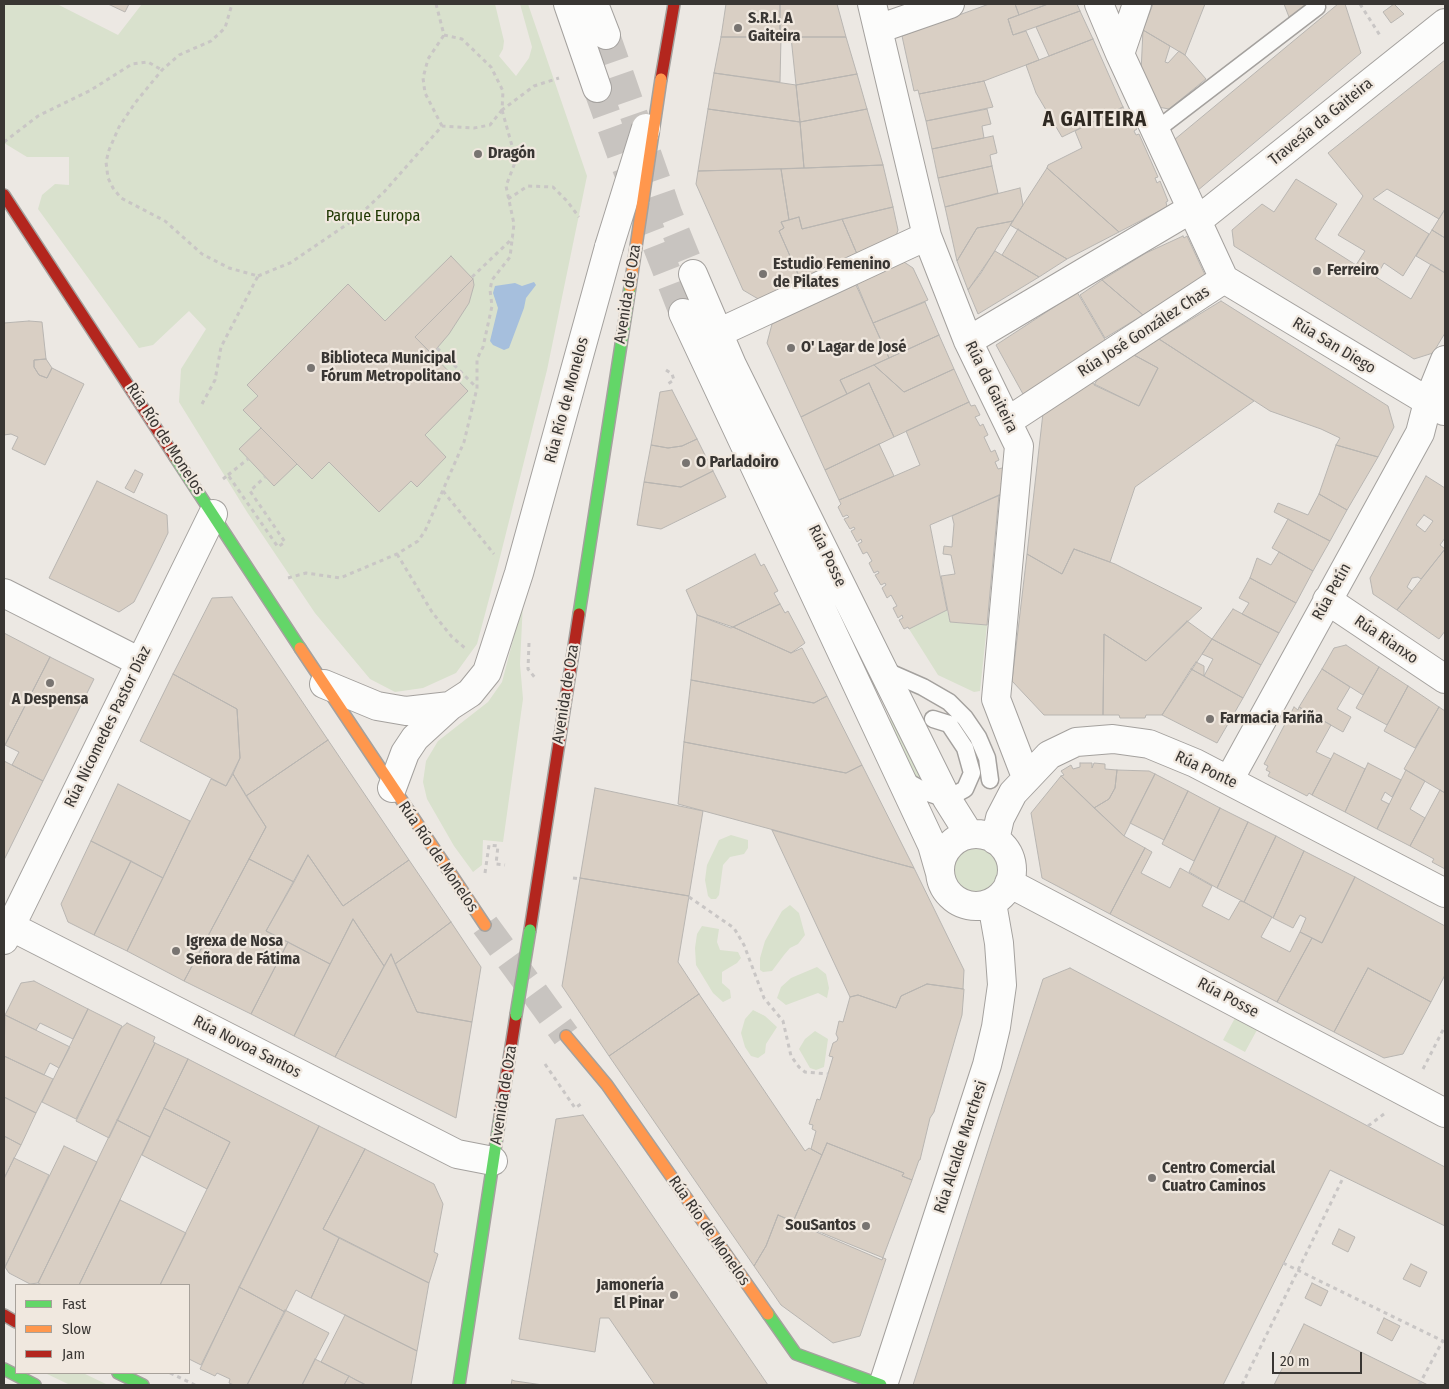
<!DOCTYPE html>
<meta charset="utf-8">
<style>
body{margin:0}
#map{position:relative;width:1449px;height:1389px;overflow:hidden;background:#ece8e3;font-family:"Fira Sans Condensed",sans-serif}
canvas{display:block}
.frame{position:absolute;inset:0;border:5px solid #393633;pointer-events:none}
.legend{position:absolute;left:15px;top:1284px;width:175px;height:90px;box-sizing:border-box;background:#f0e8df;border:1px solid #a7a19a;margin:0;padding:6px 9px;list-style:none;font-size:15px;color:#393633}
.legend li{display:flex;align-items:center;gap:10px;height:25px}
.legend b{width:25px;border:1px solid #a7a19a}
.scale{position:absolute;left:1272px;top:1352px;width:90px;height:22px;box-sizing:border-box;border:2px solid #393633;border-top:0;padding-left:6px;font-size:15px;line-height:18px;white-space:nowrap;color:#393633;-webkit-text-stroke:4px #f0e8df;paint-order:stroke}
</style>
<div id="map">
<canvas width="1449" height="1389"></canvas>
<div class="frame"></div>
<ul class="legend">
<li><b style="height:6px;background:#63d668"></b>Fast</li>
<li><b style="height:6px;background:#ff974d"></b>Slow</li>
<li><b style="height:6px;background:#b3261e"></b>Jam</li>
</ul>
<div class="scale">20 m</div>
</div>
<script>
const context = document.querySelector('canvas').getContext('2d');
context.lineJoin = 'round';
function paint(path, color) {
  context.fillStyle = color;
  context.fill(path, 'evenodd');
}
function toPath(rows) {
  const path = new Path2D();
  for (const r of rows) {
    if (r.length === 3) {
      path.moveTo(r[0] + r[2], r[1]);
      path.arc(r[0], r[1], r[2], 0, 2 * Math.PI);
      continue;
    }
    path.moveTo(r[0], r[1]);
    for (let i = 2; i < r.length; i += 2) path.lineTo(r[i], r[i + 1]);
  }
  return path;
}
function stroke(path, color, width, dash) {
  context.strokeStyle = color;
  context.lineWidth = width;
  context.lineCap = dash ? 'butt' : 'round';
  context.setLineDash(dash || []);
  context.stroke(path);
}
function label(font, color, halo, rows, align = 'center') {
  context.font = font + ' "Fira Sans Condensed",sans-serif';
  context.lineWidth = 4.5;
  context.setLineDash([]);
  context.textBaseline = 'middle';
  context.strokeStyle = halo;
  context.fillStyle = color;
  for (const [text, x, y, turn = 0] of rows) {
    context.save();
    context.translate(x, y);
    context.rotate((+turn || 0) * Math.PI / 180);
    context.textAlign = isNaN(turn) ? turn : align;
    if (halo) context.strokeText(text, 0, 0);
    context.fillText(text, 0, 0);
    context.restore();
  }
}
paint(toPath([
 [4,4,57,4,118,35,142,4,495,4,504,41,503,49,499,56,516,76,529,58,532,47,520,4,528,4,587,176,547,370,497,569,477,644,456,673,423,688,395,692,370,679,315,613,247,512,179,402,181,369,206,329,189,311,153,345,139,348,38,209,42,195,55,184,69,185,69,157,27,157,4,143],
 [523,602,520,664,523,699,503,842,483,840,482,865,473,872,454,846,427,799,423,782,426,761,438,741,488,702,502,682],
 [947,610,950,622,987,625,980,691,974,692,938,675,909,629],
 [889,699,931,784,911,774,891,737],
 [731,835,748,840,748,848,744,854,730,857,723,865,719,895,716,899,711,899,708,896,705,880,707,865,719,840],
 [975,869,23],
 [790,905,799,913,805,935,798,944,790,948,784,955,772,971,763,972,760,970,760,958,765,941,782,911],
 [702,926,719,929,717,942,720,950,738,952,741,958,737,963,722,972,722,983,730,990,731,998,723,1002,713,993,696,965,695,948,697,934],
 [817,967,826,974,829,988,827,998,818,993,786,1005,777,998,781,987,791,978],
 [753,1010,765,1016,777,1027,766,1044,765,1053,758,1058,751,1056,745,1047,741,1033,745,1019],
 [1235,1018,1257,1030,1245,1052,1223,1040],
 [815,1031,828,1039,824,1067,816,1070,810,1068,799,1049,805,1039],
 [45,1373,83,1373,108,1385,70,1385]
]), '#d9e1cd');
paint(toPath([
 [534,282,536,285,526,298,524,308,509,348,504,350,493,345,490,341,498,308,493,293,495,286,515,283,522,286]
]), '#a6bfdd');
const building = toPath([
 [108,4,129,4,125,12,108,4],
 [726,4,780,4,780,37,721,37,726,4],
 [780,4,837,4,846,37,780,37,780,4],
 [989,4,1015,4,1019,15,1008,19,1013,35,1026,31,1039,60,984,81,919,94,918,90,914,91,902,36,989,4],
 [1015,4,1048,4,1019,15,1015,4],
 [1048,4,1077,4,1080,11,1013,35,1008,19,1048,4],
 [1153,4,1205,4,1185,55,1143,30,1153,4],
 [1284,4,1312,4,1289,17,1284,4],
 [1338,4,1345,4,1361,53,1197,191,1174,140,1338,4],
 [1394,4,1404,14,1391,23,1383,12,1394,4],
 [1080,11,1093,39,1049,56,1036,27,1080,11],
 [1143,30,1170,46,1165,62,1168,63,1179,51,1185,55,1206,79,1169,109,1158,107,1141,72,1143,30],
 [721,37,781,37,780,82,714,73,721,37],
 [791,37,846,37,857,74,796,85,791,37],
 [1093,39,1123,107,1062,137,1036,93,1026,65,1093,39],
 [1445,60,1445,209,1439,219,1387,189,1373,199,1429,234,1403,276,1384,263,1376,277,1411,299,1431,264,1445,273,1445,333,1433,353,1414,359,1234,246,1232,230,1262,204,1274,212,1296,179,1337,204,1315,239,1356,265,1365,251,1338,235,1363,196,1328,153,1445,60],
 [714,73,796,85,800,122,708,109,714,73],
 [857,74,867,109,800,122,796,85,857,74],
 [984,81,993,107,926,121,919,94,984,81],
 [1123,107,1125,111,1128,109,1137,129,1134,131,1136,135,1139,134,1158,177,1155,178,1157,183,1160,181,1168,201,1166,202,1167,207,1119,232,1047,168,1048,165,1082,148,1075,131,1123,107],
 [708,109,800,122,804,168,698,171,708,109],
 [867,109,883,165,804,168,800,122,867,109],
 [987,109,991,124,982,126,984,138,932,149,926,121,987,109],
 [993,136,997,153,990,155,992,166,938,178,932,149,993,136],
 [883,165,893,207,802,229,799,217,789,220,781,169,883,165],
 [992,166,998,193,945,207,938,178,992,166],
 [1047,168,1048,169,1119,232,1067,259,1010,225,1047,168],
 [781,169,789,220,781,222,784,228,779,231,801,281,760,300,743,290,696,184,698,171,781,169],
 [1020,188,1023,205,1013,221,977,228,957,261,945,207,1020,188],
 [893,207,898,230,896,236,857,254,842,219,893,207],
 [1445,209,1445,238,1432,230,1445,209],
 [799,217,802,229,842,219,857,254,801,281,779,231,784,228,781,222,799,217],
 [1013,221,981,273,968,290,957,261,977,228,1013,221],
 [1018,229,1025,234,1067,259,1039,277,1002,255,1018,229],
 [1432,230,1445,238,1445,273,1416,256,1432,230],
 [1183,236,1184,238,1187,236,1205,275,1143,315,1102,280,1146,253,1183,236],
 [995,251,1039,277,978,314,968,290,995,251],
 [451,256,473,279,415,337,468,391,425,435,446,457,417,487,411,481,379,512,329,462,312,479,243,410,258,396,247,385,348,284,385,321,451,256],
 [904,262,913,268,928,300,873,323,856,282,904,262],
 [473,279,474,285,469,303,449,334,432,354,415,337,473,279],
 [1102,280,1143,315,1105,338,1080,295,1102,280],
 [856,285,889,358,840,380,847,394,801,417,767,343,772,324,856,285],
 [1077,292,1107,343,1023,394,996,345,1077,292],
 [1221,301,1388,406,1394,427,1378,457,1336,445,1340,438,1321,429,1270,411,1159,339,1221,301],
 [925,302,939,335,889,358,873,323,925,302],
 [29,321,42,322,46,359,34,360,34,367,39,375,47,378,52,368,84,384,45,465,12,449,18,437,11,434,4,435,4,323,29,321],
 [939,335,954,369,904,392,874,365,939,335],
 [1159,339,1254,401,1135,487,1110,562,1074,549,1062,574,1027,554,1043,413,1090,382,1139,406,1158,368,1134,355,1159,339],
 [1134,355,1158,368,1139,406,1094,385,1099,377,1134,355],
 [46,359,52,368,47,378,39,375,34,367,34,360,46,359],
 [874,365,904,392,954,369,969,402,894,437,869,383,847,394,840,380,874,365],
 [869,383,894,437,825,470,801,417,869,383],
 [672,390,697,439,682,446,668,448,651,445,660,392,672,390],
 [969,402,971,406,975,405,980,415,975,417,979,424,980,426,983,424,988,435,984,437,991,452,995,450,999,460,995,462,998,469,1002,468,1006,479,1001,483,1005,493,930,525,947,610,909,629,908,627,904,629,899,620,903,618,902,615,898,618,893,608,897,606,891,595,887,598,882,588,886,585,885,583,881,585,875,575,879,573,878,571,874,573,869,563,872,561,867,552,863,554,858,544,862,542,861,539,857,542,851,531,855,529,854,527,850,529,844,519,849,517,847,515,843,517,838,507,841,504,839,500,920,465,906,431,969,402],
 [261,428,297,464,274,486,239,449,261,428],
 [697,439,713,471,681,487,644,482,651,445,668,448,682,446,697,439],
 [879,444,894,476,839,500,825,470,879,444],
 [1336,445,1378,457,1347,510,1319,494,1336,445],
 [135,470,143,474,134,493,125,488,135,470],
 [713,471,726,497,661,529,637,525,644,482,681,487,713,471],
 [1426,476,1445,488,1445,538,1440,545,1445,549,1421,579,1418,577,1412,578,1407,587,1412,591,1397,610,1373,594,1370,578,1426,476],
 [1424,515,1433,521,1425,532,1416,525,1424,515],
 [97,481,167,515,168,533,155,560,134,602,119,612,49,578,97,481],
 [1319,494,1347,510,1330,541,1274,512,1278,503,1308,515,1319,494],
 [999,495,987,625,950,622,941,576,955,574,951,555,943,554,944,546,952,547,954,524,952,516,999,495],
 [1288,519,1330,541,1313,571,1272,548,1288,519],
 [1074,549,1115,564,1202,608,1146,661,1104,634,1103,715,1044,715,1012,681,1027,554,1062,574,1074,549],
 [1445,549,1445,631,1439,639,1397,610,1445,549],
 [1279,552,1313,571,1296,603,1250,578,1257,558,1271,565,1279,552],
 [755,554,761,566,764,564,778,591,774,593,780,604,731,628,697,615,686,590,755,554],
 [1250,578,1296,603,1279,633,1242,614,1249,603,1239,598,1250,578],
 [232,597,328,740,246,796,233,774,240,758,237,709,173,674,212,598,232,597],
 [780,604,785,613,788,611,805,643,791,653,733,627,780,604],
 [1233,609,1279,633,1261,665,1212,639,1233,609],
 [697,615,733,627,791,653,802,648,827,696,814,703,691,680,697,615],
 [1187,621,1212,639,1162,715,1146,715,1145,718,1120,718,1119,715,1103,715,1104,634,1146,661,1187,621],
 [4,633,50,657,5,745,4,744,4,633],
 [1212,639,1261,665,1243,698,1204,676,1213,659,1202,654,1212,639],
 [1346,645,1379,667,1363,695,1322,669,1334,648,1346,645],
 [50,657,94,679,43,781,12,765,19,752,5,745,50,657],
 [1196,662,1204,666,1204,676,1191,669,1196,662],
 [1379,667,1408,686,1387,725,1356,708,1379,667],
 [1191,669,1243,698,1217,743,1162,715,1191,669],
 [1322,669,1350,687,1337,709,1351,717,1343,732,1299,707,1322,669],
 [173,674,237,709,240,758,226,786,140,741,173,674],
 [691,680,814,703,827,696,862,765,846,773,684,742,691,680],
 [1408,686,1439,707,1415,748,1384,731,1408,686],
 [1294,707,1298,710,1299,707,1331,725,1316,752,1331,759,1312,795,1309,793,1307,796,1268,776,1270,772,1266,770,1268,766,1264,764,1294,707],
 [1439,707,1445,711,1445,793,1404,769,1439,707],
 [328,740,409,860,343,906,308,855,294,882,249,859,266,827,246,796,328,740],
 [684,742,846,773,862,765,914,868,678,804,684,742],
 [1334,753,1365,769,1345,812,1312,795,1334,753],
 [4,761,43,781,4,860,4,761],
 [1080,763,1092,763,1092,768,1094,763,1105,764,1105,769,1117,770,1115,788,1109,799,1094,808,1061,776,1064,775,1061,771,1071,765,1073,769,1080,767,1080,763],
 [1368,763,1401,780,1392,797,1385,792,1381,800,1389,804,1377,829,1345,812,1368,763],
 [1117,770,1149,771,1155,774,1124,836,1094,808,1109,799,1115,788,1117,770],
 [1406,770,1425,781,1410,809,1425,818,1410,846,1377,829,1406,770],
 [233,774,266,827,184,981,127,951,211,779,226,786,233,774],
 [1155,774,1188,791,1164,840,1130,823,1155,774],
 [1061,776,1124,836,1145,848,1110,914,1042,878,1031,813,1061,776],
 [118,784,190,821,163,878,91,841,118,784],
 [595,788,703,811,689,896,580,878,595,788],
 [1440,790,1445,793,1445,869,1432,862,1434,859,1410,846,1440,790],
 [1188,791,1220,808,1194,861,1162,844,1188,791],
 [1220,808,1248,822,1217,888,1189,872,1220,808],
 [1248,822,1276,836,1244,902,1217,888,1248,822],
 [772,830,914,868,964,970,963,989,927,984,901,996,896,1008,858,995,850,997,772,830],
 [1276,836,1304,851,1273,918,1244,902,1276,836],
 [91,841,131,861,94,935,68,922,61,904,91,841],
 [1145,848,1152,852,1141,873,1170,888,1180,868,1212,886,1202,906,1229,920,1240,901,1244,902,1272,917,1261,937,1290,952,1300,932,1312,938,1277,1002,1110,914,1145,848],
 [1304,851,1355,877,1322,943,1300,932,1306,918,1300,915,1293,928,1273,918,1304,851],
 [308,855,343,906,409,860,451,922,395,964,391,954,384,966,353,919,330,964,266,931,308,855],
 [249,859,294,882,266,931,288,942,251,1014,184,981,249,859],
 [131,861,163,878,127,951,94,935,131,861],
 [1355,877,1445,926,1445,975,1431,1002,1368,968,1334,1032,1277,1002,1312,938,1322,943,1355,877],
 [580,878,689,896,678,962,699,994,609,1056,562,986,580,878],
 [353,919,384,966,335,1057,294,1036,353,919],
 [451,922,481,967,472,1022,417,1012,395,964,451,922],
 [288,942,330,964,294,1036,251,1014,288,942],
 [391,954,417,1012,472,1022,456,1118,335,1057,391,954],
 [1070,968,1443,1166,1445,1167,1445,1226,1330,1170,1223,1385,913,1385,1043,979,1070,968],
 [1368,968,1431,1002,1403,1054,1384,1058,1334,1032,1368,968],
 [34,981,88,1009,73,1039,40,1023,36,1030,5,1015,21,983,34,981],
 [927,984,964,989,962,1015,934,1112,930,1118,920,1160,919,1160,912,1180,902,1176,904,1173,827,1143,822,1155,811,1149,816,1131,812,1129,813,1125,809,1124,817,1099,820,1100,833,1057,829,1056,833,1043,837,1041,838,1038,836,1034,839,1021,843,1022,850,997,858,995,896,1008,901,996,927,984],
 [699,994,805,1151,809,1148,822,1155,793,1222,778,1215,766,1246,754,1266,609,1056,699,994],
 [88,1009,122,1026,76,1119,42,1102,88,1009],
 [5,1015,70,1047,59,1068,50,1063,44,1075,4,1056,5,1015],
 [127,1023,155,1037,153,1042,155,1043,109,1138,76,1121,120,1029,127,1023],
 [155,1043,188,1059,150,1137,117,1120,155,1043],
 [4,1056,53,1079,36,1113,4,1097,4,1056],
 [188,1059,319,1126,201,1365,189,1359,189,1285,160,1285,230,1142,164,1108,188,1059],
 [4,1097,36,1113,21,1145,4,1136,4,1097],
 [164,1108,230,1142,207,1189,142,1155,164,1108],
 [583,1115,622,1171,768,1385,655,1385,609,1318,600,1318,595,1352,519,1339,556,1119,583,1115],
 [117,1120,150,1137,79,1285,42,1285,38,1283,117,1120],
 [319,1126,365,1149,323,1229,339,1238,311,1298,296,1290,285,1312,239,1287,319,1126],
 [4,1136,21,1145,4,1178,4,1136],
 [827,1143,904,1173,902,1176,912,1180,882,1260,793,1222,827,1143],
 [64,1146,97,1162,38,1283,30,1284,9,1273,5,1267,64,1146],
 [365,1149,434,1184,443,1204,434,1252,438,1254,429,1283,323,1229,365,1149],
 [14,1158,49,1175,5,1267,4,1179,14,1158],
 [120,1200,186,1233,160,1285,79,1285,120,1200],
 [778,1215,886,1259,860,1336,833,1343,781,1305,754,1266,766,1246,778,1215],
 [1339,1229,1355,1237,1348,1252,1332,1244,1339,1229],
 [339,1238,429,1283,417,1351,311,1298,339,1238],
 [1411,1264,1427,1272,1420,1287,1403,1279,1411,1264],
 [1312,1283,1328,1291,1321,1306,1305,1298,1312,1283],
 [239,1287,285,1312,247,1385,234,1385,229,1383,230,1379,217,1373,215,1376,200,1369,239,1287],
 [285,1310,329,1333,302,1385,247,1385,285,1310],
 [345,1315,417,1351,411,1385,366,1385,321,1362,345,1315],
 [1384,1318,1400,1326,1392,1341,1377,1333,1384,1318],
 [1304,1324,1428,1385,1274,1385,1304,1324],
 [315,1359,349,1376,344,1385,302,1385,315,1359],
 [349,1376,356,1380,366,1385,344,1385,349,1376],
 [512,1380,515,1381,543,1385,511,1385,512,1380]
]);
paint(building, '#d9cfc4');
stroke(building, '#b8b5b1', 1);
stroke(toPath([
 [606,35,668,213,693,274],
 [597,88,623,160,683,313]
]), '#c8c4c0', 28, [28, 14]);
stroke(toPath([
 [485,925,566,1036]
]), '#c8c4c0', 28, [28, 14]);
const lane = toPath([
 [1155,131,1317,7],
 [882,669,923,687,949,702,965,718,978,737,987,758,990,780],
 [905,777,910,783,928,793,947,799,965,789,972,773,965,748,949,724,933,719]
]);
const street = toPath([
 [568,4,597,88],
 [594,4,606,35],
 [872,4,927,236,968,341,1019,446,996,699,1026,777],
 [1099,4,1120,54],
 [1137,4,1120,54,1224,279],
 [878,29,950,4],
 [1197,221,1445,23],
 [693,274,732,365,882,668,947,799,969,834],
 [1224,279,1444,411],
 [683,313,932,845,940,873],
 [718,333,927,236],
 [968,341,1191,209],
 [1008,421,1224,279],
 [4,593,140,662],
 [1327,600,1445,679],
 [324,684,377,706,406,711,450,706],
 [1229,780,1420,433,1428,402,1445,360],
 [392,788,405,753,415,738,450,706,470,693,487,672,519,573,609,247],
 [976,870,36],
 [995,840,1000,818,1013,793,1049,755,1076,742,1113,739,1149,744,1195,763,1445,893],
 [1009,883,1445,1113],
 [4,923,457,1154,493,1161],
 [4,940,213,514],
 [883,1385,987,1065,996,1027,1002,985,999,943,992,903]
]);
const fast = toPath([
 [175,457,300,648],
 [579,614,630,287],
 [768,1314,796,1354,881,1385],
 [4,1369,35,1385],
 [118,1373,143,1385],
 [459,1385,500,1117]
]);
const slow = toPath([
 [300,648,485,925],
 [566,1036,607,1085,768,1314]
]);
const jam = toPath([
 [661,79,674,4],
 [4,195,175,457],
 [530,930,579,614],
 [500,1117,516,1015],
 [4,1315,16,1322]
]);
stroke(lane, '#a4a19e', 19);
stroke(street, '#a4a19e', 30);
stroke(fast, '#a4a19e', 14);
stroke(slow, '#a4a19e', 14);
stroke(jam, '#a4a19e', 14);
stroke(toPath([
 [436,4,444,35,462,39,491,67,503,91,502,110,534,86,559,78],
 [1360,4,1381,37],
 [442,126,425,93,423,78,428,59,444,35],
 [4,142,38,116,91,90,132,64,148,62,162,70],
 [508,199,528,186,553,187,567,201,579,217],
 [258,276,290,263,355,219,384,192,442,126,474,128,490,125,502,110],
 [472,277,513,238],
 [437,348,477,388],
 [666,370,672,374,674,380,666,385],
 [202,404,215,380,221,347,258,276,229,268,202,254,165,221,121,198,113,188,108,178,106,162,109,150,119,127,135,103,162,70,179,55,211,41,225,28,232,4],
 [228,475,248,459],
 [223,479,228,475,278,547,285,542,250,491,265,477],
 [443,491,494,554],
 [397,554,432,612,452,637,465,648],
 [288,578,306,573,340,578,397,554,418,541,425,531,464,442,477,388,477,359,483,347,492,306,490,290,492,280,510,257,514,224,506,186,516,160,502,110],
 [529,643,528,669,536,679],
 [485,873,489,845,498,846,496,864,505,865],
 [573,878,580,879],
 [689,897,734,928,744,945,764,998,783,1021,791,1056,799,1067,805,1072,828,1074],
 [545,1064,575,1108,584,1102],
 [1423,1069,1445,1026],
 [1368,1126,1384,1114],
 [1283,1263,1443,1341,1445,1346],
 [170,1373,195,1385],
 [1242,1385,1344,1176],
 [1419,1385,1442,1342]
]), '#c9c6c5', 3, [4, 4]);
stroke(lane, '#fcfcfb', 16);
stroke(street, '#fcfcfb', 28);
stroke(fast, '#63d668', 11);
stroke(slow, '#ff974d', 11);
stroke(jam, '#b3261e', 11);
const streetBridge = toPath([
 [609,247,646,128]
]);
const fastBridge = toPath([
 [516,1015,530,930]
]);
const slowBridge = toPath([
 [630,287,661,79]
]);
stroke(streetBridge, '#a4a19e', 30, []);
stroke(fastBridge, '#a4a19e', 14, []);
stroke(slowBridge, '#a4a19e', 14, []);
stroke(streetBridge, '#fcfcfb', 28);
stroke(fastBridge, '#63d668', 11);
stroke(slowBridge, '#ff974d', 11);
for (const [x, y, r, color] of [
 [738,28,5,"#787471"],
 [478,154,5,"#787471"],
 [1317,271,5,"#787471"],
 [763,274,5,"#787471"],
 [791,348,5,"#787471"],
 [311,368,5,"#787471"],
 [686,463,5,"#787471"],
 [50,683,5,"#787471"],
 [1210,719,5,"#787471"],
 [176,951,5,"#787471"],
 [1152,1178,5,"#787471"],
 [866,1226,5,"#787471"],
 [674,1295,5,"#787471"]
]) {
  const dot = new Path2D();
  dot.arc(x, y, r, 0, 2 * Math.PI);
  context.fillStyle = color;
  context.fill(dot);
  stroke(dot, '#f0e8df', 2);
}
label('bold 16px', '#393633', '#f0e8df', [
 ["S.R.I. A",748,19],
 ["Gaiteira",748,37],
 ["Dragón",488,154],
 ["Estudio Femenino",773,265],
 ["de Pilates",773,283],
 ["Ferreiro",1327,271],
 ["O' Lagar de José",801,348],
 ["Biblioteca Municipal",321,359],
 ["Fórum Metropolitano",321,377],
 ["O Parladoiro",696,463],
 ["A Despensa",50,700,"center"],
 ["Farmacia Fariña",1220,719],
 ["Igrexa de Nosa",186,942],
 ["Señora de Fátima",186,960],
 ["Centro Comercial",1162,1169],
 ["Cuatro Caminos",1162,1187],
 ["SouSantos",856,1226,"right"],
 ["Jamonería",664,1286,"right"],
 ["El Pinar",664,1304,"right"]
], 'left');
label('16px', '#393633', '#f0e8df', [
 ["Travesía da Gaiteira",1321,122,-39],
 ["Avenida de Oza",628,294,-81],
 ["Rúa José González Chas",1144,332,-33],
 ["Rúa San Diego",1334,346,31],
 ["Rúa da Gaiteira",991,387,64],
 ["Rúa Río de Monelos",567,400,-75],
 ["Rúa Río de Monelos",165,439,57],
 ["Rúa Posse",827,556,64],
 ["Rúa Petín",1332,592,-61],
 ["Rúa Rianxo",1386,640,34],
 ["Avenida de Oza",566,694,-81],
 ["Rúa Nicomedes Pastor Díaz",108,727,-64],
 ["Rúa Ponte",1206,770,25],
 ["Rúa Río de Monelos",438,857,56],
 ["Rúa Posse",1228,998,28],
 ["Rúa Novoa Santos",247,1047,27],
 ["Avenida de Oza",504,1095,-81],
 ["Rúa Alcalde Marchesi",961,1147,-72],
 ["Rúa Río de Monelos",709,1231,55]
]);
label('16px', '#1e3700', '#f0e8df', [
 ["Parque Europa",373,217]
]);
context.letterSpacing = '1px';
label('bold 21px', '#2f2922', '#f0e8df', [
 ["A GAITEIRA",1095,120]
]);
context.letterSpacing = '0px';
</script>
